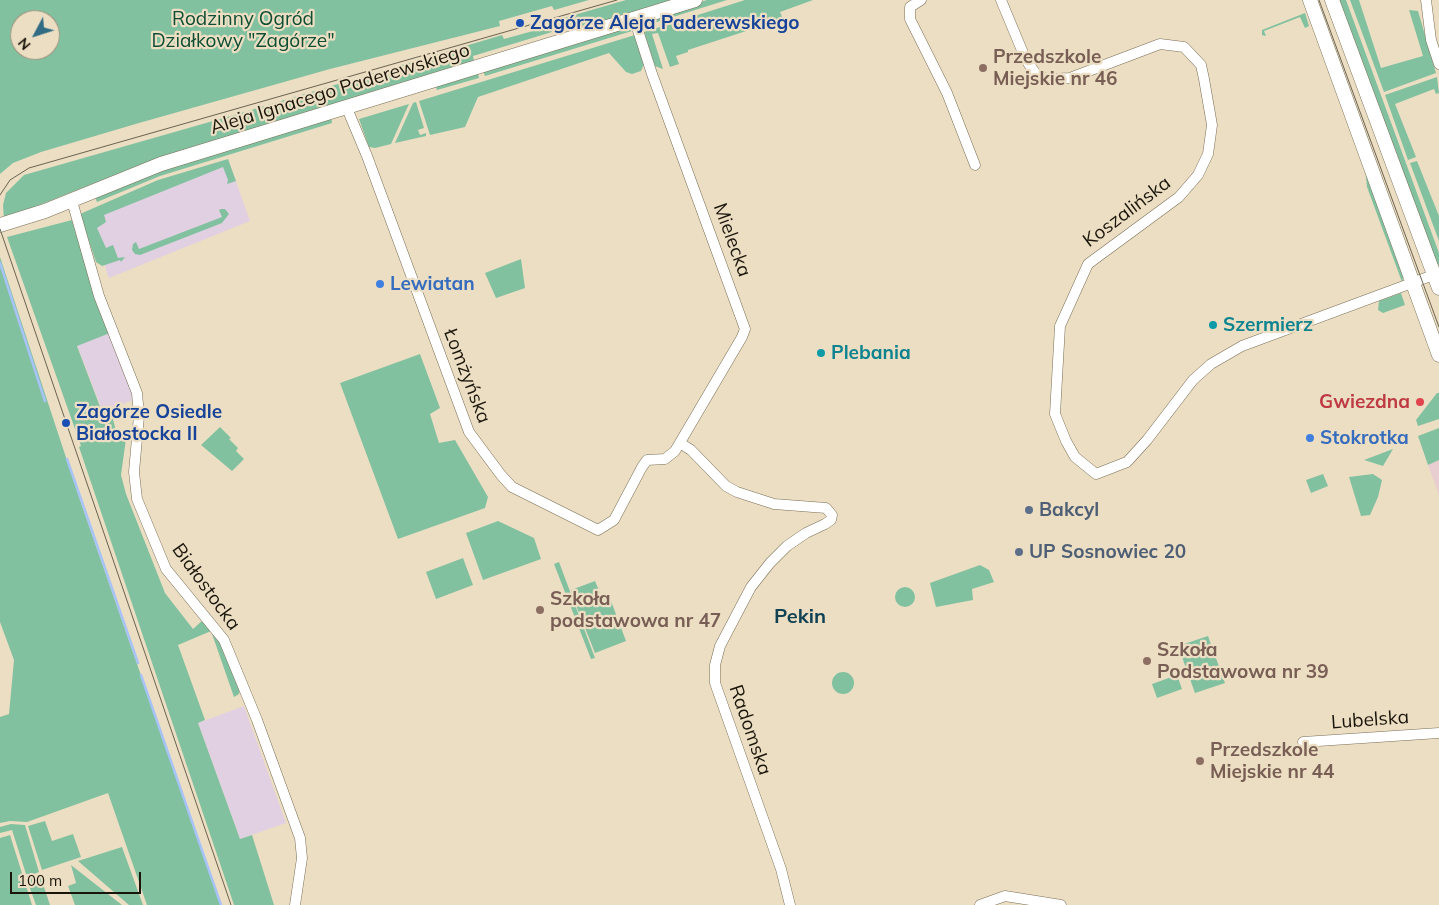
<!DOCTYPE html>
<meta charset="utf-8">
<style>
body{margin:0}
#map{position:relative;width:1439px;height:905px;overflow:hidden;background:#ecdec3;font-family:Mulish,sans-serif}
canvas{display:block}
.north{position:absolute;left:10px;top:10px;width:50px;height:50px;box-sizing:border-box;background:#ecdec3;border:1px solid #988e79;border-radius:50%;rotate:230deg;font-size:14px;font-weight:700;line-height:20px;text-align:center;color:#1a150b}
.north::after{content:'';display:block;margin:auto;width:18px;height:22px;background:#316c84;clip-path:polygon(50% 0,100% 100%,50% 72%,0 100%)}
.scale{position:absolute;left:10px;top:872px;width:131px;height:22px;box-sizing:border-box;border:2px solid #1a150b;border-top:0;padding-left:6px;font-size:15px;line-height:18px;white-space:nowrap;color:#1a150b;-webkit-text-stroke:4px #ecdec3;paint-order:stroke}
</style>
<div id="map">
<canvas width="1439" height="905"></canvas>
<div class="north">N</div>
<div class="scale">100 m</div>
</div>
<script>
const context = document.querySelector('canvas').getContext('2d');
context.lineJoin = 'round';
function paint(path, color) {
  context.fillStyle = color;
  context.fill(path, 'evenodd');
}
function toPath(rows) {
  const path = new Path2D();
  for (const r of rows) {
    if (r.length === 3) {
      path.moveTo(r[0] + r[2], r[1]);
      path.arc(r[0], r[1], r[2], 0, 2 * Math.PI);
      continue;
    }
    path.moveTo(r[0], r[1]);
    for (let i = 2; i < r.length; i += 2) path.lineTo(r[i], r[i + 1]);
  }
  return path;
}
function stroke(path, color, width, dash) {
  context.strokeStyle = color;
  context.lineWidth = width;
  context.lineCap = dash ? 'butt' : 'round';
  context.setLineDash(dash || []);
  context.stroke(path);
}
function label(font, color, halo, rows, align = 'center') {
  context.font = font + ' Mulish,sans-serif';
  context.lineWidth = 4.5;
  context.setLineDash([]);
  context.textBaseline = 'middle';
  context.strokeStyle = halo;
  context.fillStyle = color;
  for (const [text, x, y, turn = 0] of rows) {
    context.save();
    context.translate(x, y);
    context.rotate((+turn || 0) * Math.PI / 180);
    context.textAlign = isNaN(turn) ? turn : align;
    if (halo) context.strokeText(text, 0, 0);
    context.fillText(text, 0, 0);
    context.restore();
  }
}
paint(toPath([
 [1439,460,1439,495,1428,465]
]), '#e9ced1');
paint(toPath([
 [229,162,250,221,109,278,88,215],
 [110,333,135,399,103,413,77,345],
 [244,706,286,823,240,839,198,723]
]), '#e1d0e1');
paint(toPath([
 [0,0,589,0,554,10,552,6,499,21,500,26,330,69,139,123,41,152,13,163,0,174],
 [20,20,50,20,50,50,20,50],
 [626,0,676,0,610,21,576,27,574,25,565,27,564,24,559,26,557,20],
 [707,0,727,0,644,26,647,21,658,15],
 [745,0,813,0,780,12,783,19,688,50,688,52,676,56,679,64,670,67,658,33,652,34,663,69,655,66,644,32],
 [1338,0,1346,0,1439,253,1439,265,1437,264],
 [1350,0,1359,0,1381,68,1423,56,1409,10,1418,11,1436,73,1384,92],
 [1305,13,1309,26,1305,28,1300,17,1264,31,1266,36,1262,35,1262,30],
 [551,26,552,32,473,56,474,61,155,159,4,219,3,205,6,193,24,175,241,113,502,35,504,39],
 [623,27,632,31,485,76,483,71],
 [635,35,644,64,641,71,632,74,626,72,609,53,478,97,465,127,430,135,419,101],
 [478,73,479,78,437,90,435,84],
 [1437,77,1439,93,1436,94,1434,89,1395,104,1416,157,1408,160,1385,95],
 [416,102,424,128,418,130,420,135,426,133,426,136,395,143,413,103],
 [409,104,391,144,375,148,369,147,359,119],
 [331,116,332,123,160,176,97,202,94,195,150,172],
 [228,159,236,181,227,184,228,180,223,167,104,215,106,222,97,228,106,248,113,245,118,258,125,257,121,262,120,260,102,266,96,262,80,214,158,180],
 [1417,161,1439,216,1439,241,1410,163],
 [1365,167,1404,274,1402,282,1367,187],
 [221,209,225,209,229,214,222,223,140,255,135,254,132,250,133,244,136,242,139,249,222,217,219,210],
 [72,220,85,264,110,333,77,346,102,412,110,409,119,441,126,439,121,475,126,494,165,593,193,629,203,620,216,633,240,688,239,694,234,697,211,631,178,645,205,720,198,723,240,839,252,835,274,905,234,905,79,447,81,446,7,237],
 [0,257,81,503,221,905,147,905,108,793,27,822,10,821,0,823,0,717,9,714,14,660,0,622],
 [521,259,525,288,496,298,485,273],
 [1401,293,1405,305,1383,313,1378,310,1379,301],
 [420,354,440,408,430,414,439,443,455,440,488,497,485,508,398,539,340,383],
 [1437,393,1439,393,1439,419,1418,426,1416,420],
 [220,427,231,438,229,439,238,448,236,451,244,459,232,471,201,445],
 [1439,428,1439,460,1428,465,1418,436],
 [1393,449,1383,466,1364,460],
 [1323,474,1328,486,1311,493,1306,480],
 [1373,474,1382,480,1378,497,1370,515,1361,516,1349,477],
 [498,521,534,538,541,559,483,580,466,533],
 [463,558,473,585,436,599,426,572],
 [559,562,595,658,591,659,554,564],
 [980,565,989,570,994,582,972,589,973,600,936,607,930,583],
 [595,581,600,593,576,602,571,590],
 [905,597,10],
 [608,593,626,641,595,653,576,605],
 [1208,636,1225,683,1195,693,1178,646],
 [843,683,11],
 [1177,675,1182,689,1157,698,1152,684],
 [45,821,52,841,73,834,81,857,42,870,28,826],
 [11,824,25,825,39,872,29,876,26,874,12,830,0,833,0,827],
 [10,835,32,905,0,905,0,838],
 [122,847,143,905,129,905,78,861],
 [71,865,122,905,75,905,68,886,76,883],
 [40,875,50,905,36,905,27,880]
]), '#82c1a0');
stroke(toPath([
 [0,263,45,401],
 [67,459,138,663],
 [141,675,221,905]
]), '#a7c3f7', 2.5);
const street = toPath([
 [921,0,910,7,910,19,947,93,975,165],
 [1001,0,1026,60,1036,74,1046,79,1070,78,1160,44,1184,47,1201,65,1204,79,1212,125,1208,154,1198,175,1179,197,1088,264,1060,326,1055,414,1066,441,1075,457,1096,474,1127,462,1147,440,1193,380,1211,364,1242,346,1439,273],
 [1426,0,1431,40,1439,64],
 [346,106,367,156,469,432,501,475,512,487,598,530,614,520,642,467,647,460,665,459,675,451,742,337,745,329,652,74,634,18],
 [72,201,99,296,137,393,139,416,134,472,137,499,166,569,224,640,257,720,300,838,302,858,295,905],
 [680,443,691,450,726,486,737,492,774,504,826,508,832,515,831,520,825,524,806,533,787,546,770,563,751,587,720,646,715,665,715,683,781,869,790,905],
 [1303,742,1439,733],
 [980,905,1005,896,1061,905]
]);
const secondary = toPath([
 [1310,0,1439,355],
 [1332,0,1439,288],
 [0,225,45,211,161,164,695,0]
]);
stroke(street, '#796e55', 11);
stroke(secondary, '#796e55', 15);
stroke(street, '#fff', 10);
stroke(secondary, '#fff', 14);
stroke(toPath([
 [1319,0,1439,327],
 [0,195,10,180,29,168,617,0],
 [0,229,231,905]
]), '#6a6251', 1);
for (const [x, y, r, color] of [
 [520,23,5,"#1a4fb4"],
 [983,68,5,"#8d6e63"],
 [380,284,5,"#3f7fe0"],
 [1213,325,5,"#0f9aa8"],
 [821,353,5,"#0f9aa8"],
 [1420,402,5,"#e0444e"],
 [66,423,5,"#1a4fb4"],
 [1310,438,5,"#3f7fe0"],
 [1029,510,5,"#5c6f8a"],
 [1019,552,5,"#5c6f8a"],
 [540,610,5,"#8d6e63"],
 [1147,661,5,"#8d6e63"],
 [1200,761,5,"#8d6e63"]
]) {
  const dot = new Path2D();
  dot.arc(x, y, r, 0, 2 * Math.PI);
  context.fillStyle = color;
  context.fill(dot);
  stroke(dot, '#ecdec3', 2);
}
label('19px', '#0d4e33', '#ecdec3', [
 ["Rodzinny Ogród",243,19],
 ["Działkowy \"Zagórze\"",243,41]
]);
label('bold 19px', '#164399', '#ecdec3', [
 ["Zagórze Aleja Paderewskiego",530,23],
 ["Zagórze Osiedle",76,412],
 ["Białostocka II",76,434]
], 'left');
label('bold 19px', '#785e54', '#ecdec3', [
 ["Przedszkole",993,57],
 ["Miejskie nr 46",993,79],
 ["Szkoła",550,599],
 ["podstawowa nr 47",550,621],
 ["Szkoła",1157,650],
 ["Podstawowa nr 39",1157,672],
 ["Przedszkole",1210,750],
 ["Miejskie nr 44",1210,772]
], 'left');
label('19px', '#1a150b', '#ecdec3', [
 ["Aleja Ignacego Paderewskiego",340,89,-17],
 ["Koszalińska",1127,212,-37],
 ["Mielecka",732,240,70],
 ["Łomżyńska",467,376,69],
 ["Białostocka",206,587,54],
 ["Lubelska",1370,720,-4],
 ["Radomska",750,730,71]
]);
label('bold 19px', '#366cbe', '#ecdec3', [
 ["Lewiatan",390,284],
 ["Stokrotka",1320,438]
], 'left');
label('bold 19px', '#0d838f', '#ecdec3', [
 ["Szermierz",1223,325],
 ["Plebania",831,353]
], 'left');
label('bold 19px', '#be3a42', '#ecdec3', [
 ["Gwiezdna",1410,402]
], 'right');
label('bold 19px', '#4e5e75', '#ecdec3', [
 ["Bakcyl",1039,510],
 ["UP Sosnowiec 20",1029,552]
], 'left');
label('bold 20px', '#114254', '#ecdec3', [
 ["Pekin",800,617]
]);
</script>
